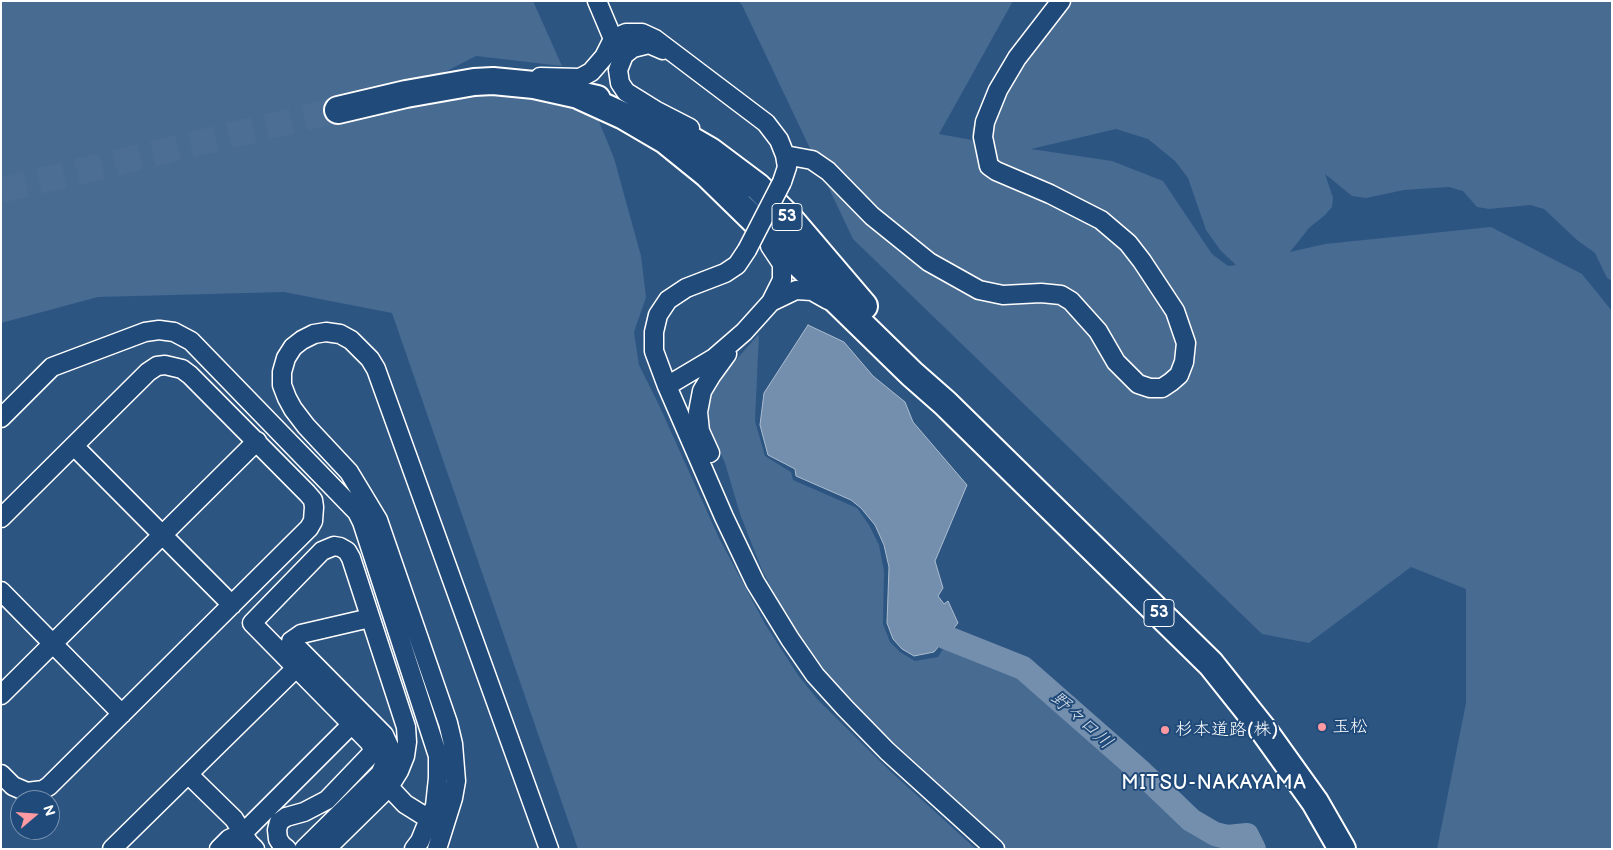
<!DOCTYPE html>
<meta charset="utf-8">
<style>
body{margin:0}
#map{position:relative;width:1613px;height:850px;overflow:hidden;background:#2c5582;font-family:"Balsamiq Sans",sans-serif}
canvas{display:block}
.frame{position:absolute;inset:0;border:2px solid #fff;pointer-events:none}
.north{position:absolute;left:10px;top:790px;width:50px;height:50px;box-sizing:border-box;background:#1f4a7a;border:1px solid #7992af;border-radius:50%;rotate:72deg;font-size:14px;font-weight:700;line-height:20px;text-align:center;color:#fff}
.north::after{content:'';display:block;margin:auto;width:18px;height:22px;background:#ff9aa2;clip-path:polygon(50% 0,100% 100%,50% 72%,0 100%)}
</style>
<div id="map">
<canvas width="1613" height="850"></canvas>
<div class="frame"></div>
<div class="north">N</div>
</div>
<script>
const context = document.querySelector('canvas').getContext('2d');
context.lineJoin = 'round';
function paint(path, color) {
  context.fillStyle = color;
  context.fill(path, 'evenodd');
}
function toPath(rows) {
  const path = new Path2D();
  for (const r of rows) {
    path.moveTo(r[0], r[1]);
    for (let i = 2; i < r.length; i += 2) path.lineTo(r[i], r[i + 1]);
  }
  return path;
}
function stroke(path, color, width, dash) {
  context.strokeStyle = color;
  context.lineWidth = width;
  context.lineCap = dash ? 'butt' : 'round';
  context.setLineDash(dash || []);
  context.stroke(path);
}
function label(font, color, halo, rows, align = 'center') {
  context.font = font + ' "Balsamiq Sans","Klee One",sans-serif';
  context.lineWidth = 4;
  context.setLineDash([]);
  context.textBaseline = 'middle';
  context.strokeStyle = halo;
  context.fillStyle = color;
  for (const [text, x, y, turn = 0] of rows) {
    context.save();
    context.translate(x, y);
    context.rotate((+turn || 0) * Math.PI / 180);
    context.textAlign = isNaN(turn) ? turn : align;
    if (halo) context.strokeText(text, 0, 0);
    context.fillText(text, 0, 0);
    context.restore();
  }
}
paint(toPath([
 [1,1,533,1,562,66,476,56,435,77,441,95,532,94,566,104,598,119,614,158,641,256,646,297,634,332,639,365,658,403,719,538,765,624,798,675,818,700,889,770,976,849,578,849,392,313,284,292,98,297,1,323],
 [738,1,1013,1,939,134,972,140,972,131,976,119,1051,1,1612,1,1612,281,1607,278,1595,253,1577,240,1544,209,1530,205,1489,209,1477,207,1463,191,1449,187,1404,190,1366,198,1352,196,1325,174,1333,198,1332,207,1325,215,1309,228,1290,252,1325,244,1491,227,1582,274,1612,311,1612,849,1437,849,1466,703,1466,589,1411,567,1309,643,1262,634,853,239,742,5],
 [1116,129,1148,139,1175,161,1188,178,1206,230,1221,251,1236,265,1228,266,1212,254,1163,181,1112,161,1031,149],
 [759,334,755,421,765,456,791,472,793,480,857,508,869,525,879,545,884,571,883,624,890,642,900,652,915,661,938,657,946,644,1021,674,1194,831,1222,843,1245,842,1248,849,1005,849,970,813,873,723,826,672,783,611,762,570,740,514,725,463,709,427,709,399,726,371]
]), '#486b92');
const water = toPath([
 [808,325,844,342,873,376,905,402,913,422,967,485,935,561,943,588,938,596,944,604,948,601,958,623,934,652,914,656,902,649,893,639,887,623,889,567,884,545,875,525,861,508,851,500,796,476,795,469,768,455,760,425,764,393,808,325]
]);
paint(water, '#748fad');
stroke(water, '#acbcce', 1);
stroke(toPath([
 [945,637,1023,668,1139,770,1191,820,1215,834,1227,837,1247,835,1254,849]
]), '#748fad', 24);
stroke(toPath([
 [1,190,338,110]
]), '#4c6e95', 26, [26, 13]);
const minor = toPath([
 [597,1,613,39,619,48],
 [663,50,649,44,633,48,624,55,618,70,620,83,626,92,655,110,690,128],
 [540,77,580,78,591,72,604,57,613,39,626,33,642,33,655,39,766,123,779,140,785,155,787,167,782,182],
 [785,155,812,160,828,171,872,216,929,262,979,290,1003,295,1041,293,1061,295,1071,301,1098,331,1116,362,1138,384,1150,388,1162,388,1171,382,1179,375,1184,362,1186,343,1175,311,1142,261,1128,243,1101,220,1050,194,996,171,989,166,983,137,985,122,998,90,1017,58,1061,1],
 [747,250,737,265,725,273,686,288,668,300,658,315,654,332,654,351,667,386,724,517,755,582,790,639,815,675,845,708,887,751,995,849],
 [771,302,796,290,812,291,828,300],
 [667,386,714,358,744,332,771,302,782,280,782,264,770,246],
 [1,418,52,367,145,332,159,330,174,332,191,341,357,512,362,522,438,756,438,778,435,806,429,819,405,804,389,787,326,849],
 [74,446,232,605],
 [710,453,700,431,698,412,702,391,711,376,727,354],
 [1,518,148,372,157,366,165,365,182,369,190,375,307,493,313,500,314,507,313,521,309,528,49,786,43,790,27,792,13,786,1,774],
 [1,591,122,714],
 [1,695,257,441],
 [188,774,234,819,249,843,255,849],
 [112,849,296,668],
 [219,849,229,839,242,833],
 [234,849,243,833,352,724],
 [287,849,282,845,278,839,277,830,279,822,286,817,304,812,327,800,373,752,370,743,252,623,322,551,334,546,340,547,347,551,351,558,406,727,407,742,405,756,399,771,389,787],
 [304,849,380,774,387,758,389,746,384,735,291,641,301,634,370,618],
 [414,849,420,841,429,819],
 [437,849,453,798,456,781,453,744,448,723,378,520,349,472,306,426,293,409,287,398,282,385,282,372,286,358,293,347,302,340,314,334,326,332,340,334,351,340,370,359,376,369,549,849]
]);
const highway = toPath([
 [580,96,624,116,665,140,707,174,912,374,945,403,1211,664,1262,728,1315,802,1342,849],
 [338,110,406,94,474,82,493,81,534,85,597,99],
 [672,129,710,151,758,187,789,218,864,306]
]);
stroke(minor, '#fff', 21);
stroke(highway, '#fff', 30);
stroke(minor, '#1f4a7a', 18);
stroke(highway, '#1f4a7a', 26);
const minorBridge = toPath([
 [747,250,782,182]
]);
stroke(minorBridge, '#fff', 21, []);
stroke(minorBridge, '#1f4a7a', 18);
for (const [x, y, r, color] of [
 [1322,727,5,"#ff9aa2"],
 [1165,730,5,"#ff9aa2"]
]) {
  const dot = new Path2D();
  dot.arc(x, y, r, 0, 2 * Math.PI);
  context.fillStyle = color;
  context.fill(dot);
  stroke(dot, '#1f4a7a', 2);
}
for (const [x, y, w] of [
 [787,217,30],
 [1159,613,30]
]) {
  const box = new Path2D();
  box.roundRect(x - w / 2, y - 13.5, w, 27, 4);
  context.fillStyle = '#1f4a7a';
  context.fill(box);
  stroke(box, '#fff', 1);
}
label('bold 16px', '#fff', null, [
 ["53",787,217],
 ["53",1159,613]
]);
label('18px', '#fff', '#1f4a7a', [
 ["玉松",1332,727],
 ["杉本道路(株)",1175,730]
], 'left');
label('italic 19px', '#d5dde6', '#1f4a7a', [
 ["野々口川",1081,721,42]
]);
context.letterSpacing = '1px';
label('20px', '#fff', '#1f4a7a', [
 ["MITSU-NAKAYAMA",1214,784]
]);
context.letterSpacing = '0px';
</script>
